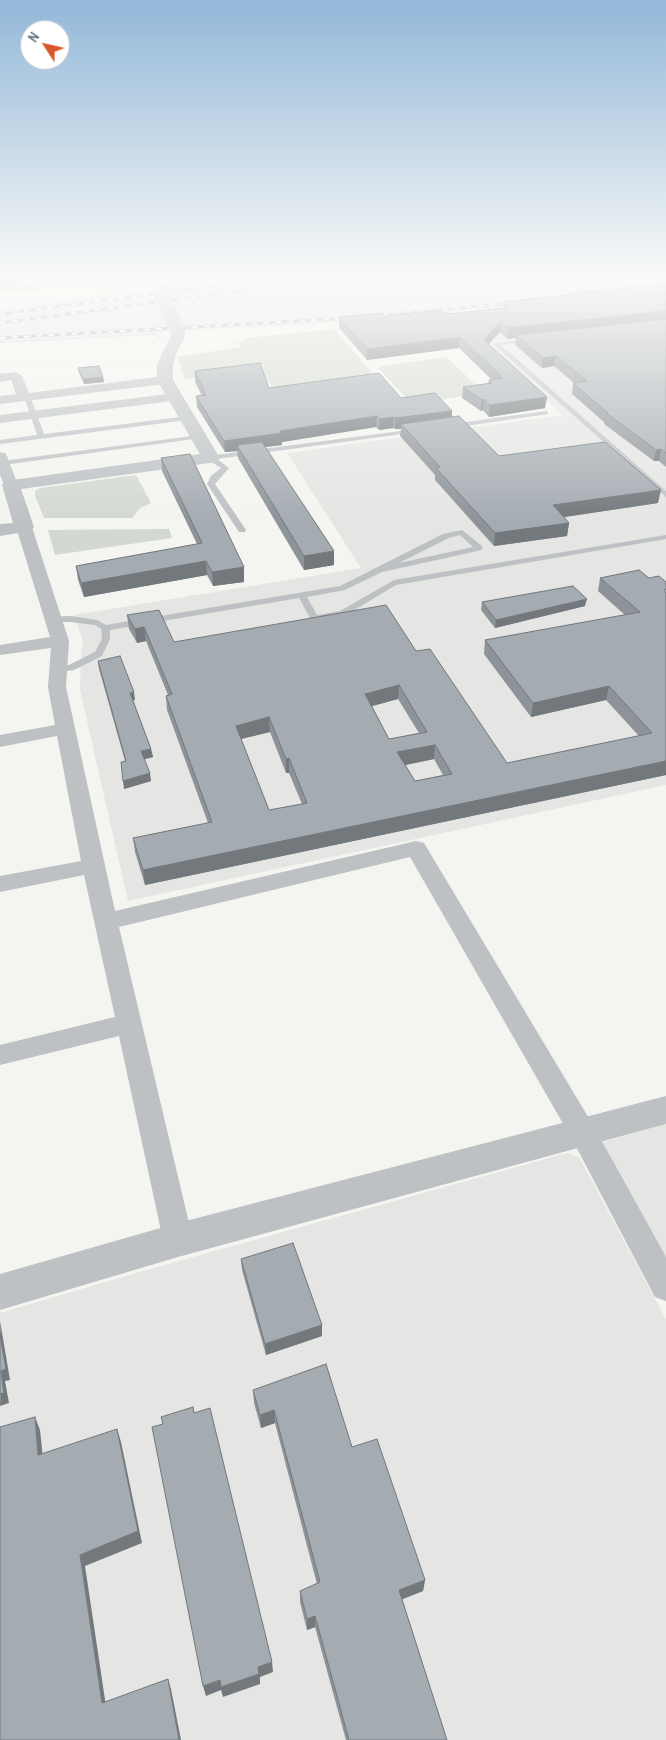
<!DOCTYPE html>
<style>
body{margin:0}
#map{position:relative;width:666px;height:1740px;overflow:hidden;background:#f4f4f0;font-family:"Archivo Narrow",sans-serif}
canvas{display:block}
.north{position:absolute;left:20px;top:20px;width:50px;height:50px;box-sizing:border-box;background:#fff;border:1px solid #c1c7cc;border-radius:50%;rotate:305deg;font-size:14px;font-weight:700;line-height:20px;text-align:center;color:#657380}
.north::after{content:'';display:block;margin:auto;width:18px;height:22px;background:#d9582b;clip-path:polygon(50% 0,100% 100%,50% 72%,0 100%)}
</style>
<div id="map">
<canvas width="666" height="1740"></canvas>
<div class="north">N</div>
</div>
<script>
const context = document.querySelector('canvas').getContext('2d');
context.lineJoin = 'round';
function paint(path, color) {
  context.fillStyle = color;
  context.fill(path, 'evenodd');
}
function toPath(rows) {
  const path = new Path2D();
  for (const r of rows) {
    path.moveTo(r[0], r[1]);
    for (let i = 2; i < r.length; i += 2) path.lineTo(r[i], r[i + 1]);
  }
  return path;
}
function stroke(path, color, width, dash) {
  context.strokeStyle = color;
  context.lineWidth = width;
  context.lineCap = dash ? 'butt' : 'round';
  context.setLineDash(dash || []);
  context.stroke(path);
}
paint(toPath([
 [220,278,666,278,666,785,128,901,80,690,81,655,83,641,74,615,361,568,287,453,563,415,449,313,290,326,0,340,0,309],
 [666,1124,666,1270,597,1147,603,1142],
 [567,1153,579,1157,666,1319,666,1740,0,1740,0,1313,143,1271]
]), '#e5e6e4');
paint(toPath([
 [334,329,380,382,277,394,260,369,185,379,177,357,241,347,238,342,247,338],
 [447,357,484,393,412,404,378,368,382,366],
 [136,475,151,503,140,508,132,518,44,518,35,496,35,491,40,488],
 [169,529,172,538,55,555,48,530]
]), '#d3d9d0');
stroke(toPath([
 [0,342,154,334,161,338]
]), '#b7babc', 2, [1, 1]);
paint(toPath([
 [530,338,533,340,532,341,501,345,666,491,666,497,493,344,530,338],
 [27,394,30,396,44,434,188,416,191,418,188,420,0,444,0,440,37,435,24,396,27,394],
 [546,411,548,412,548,414,452,428,449,426,452,424,546,411],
 [416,429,419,431,418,432,217,459,229,468,215,484,246,530,245,532,239,532,207,484,211,476,221,468,208,460,208,456,416,429],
 [199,435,202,437,201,438,3,465,0,464,3,461,199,435],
 [462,530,482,546,482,550,382,572,345,590,307,597,317,615,340,611,394,580,666,535,666,539,396,585,346,615,314,621,310,618,299,598,110,630,110,639,102,656,74,670,58,672,53,669,58,666,69,665,95,652,102,639,101,629,95,625,71,622,53,622,49,619,50,617,71,616,97,620,106,625,340,586,443,534,462,530],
 [460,535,473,547,399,563,449,538,460,535]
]), '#bdc1c4');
paint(toPath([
 [32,286,36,287,37,289,36,291,0,293,0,287,32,286],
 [16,372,22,376,29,393,165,376,171,380,165,384,0,404,0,396,16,394,11,380,0,382,0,374,16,372],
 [175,393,182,397,180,400,0,423,0,415,175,393],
 [0,452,5,453,7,456,18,485,16,488,11,489,6,488,4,485,0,475,0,452],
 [24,522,30,524,32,527,69,641,66,687,115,911,416,841,424,843,593,1125,666,1257,666,1301,655,1297,573,1141,410,857,119,927,193,1240,189,1250,178,1254,167,1250,163,1240,119,1036,0,1065,0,1045,115,1017,84,875,0,892,0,876,81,861,57,736,0,747,0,735,55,725,48,687,51,648,0,655,0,645,50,637,16,527,18,524,24,522]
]), '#bdc1c4');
paint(toPath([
 [178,326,183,327,185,330,184,339,176,353,173,366,173,380,220,458,217,462,21,489,34,527,31,531,0,536,0,524,13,523,2,485,5,481,200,454,157,380,157,366,162,353,170,339,171,330,173,327,178,326],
 [666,1096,666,1124,178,1257,0,1310,0,1274,178,1223,666,1096]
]), '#bdc1c4');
const rail = toPath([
 [0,314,258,281],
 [370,316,517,303],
 [0,323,334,278],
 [0,338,352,318]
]);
stroke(rail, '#9fa4a9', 3);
stroke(rail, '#fff', 2, [6]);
stroke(toPath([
 [178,330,162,296,167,289,184,278]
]), '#bdc1c4', 15);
paint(toPath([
 [666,284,666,467,659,461,654,461,604,424,604,422,572,394,573,383,574,383,554,366,542,368,515,345,516,338,507,339,500,332,489,344,545,408,489,417,483,410,481,411,462,398,463,387,488,383,489,380,492,380,459,348,367,360,339,328,339,317,447,314,503,308,503,302,573,294,573,293],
 [78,368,103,377,104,382,84,384,79,373],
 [195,371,269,388,401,398,452,411,452,417,499,456,658,503,564,517,569,523,567,536,494,546,435,480,435,475,400,436,401,429,395,429,393,428,379,430,376,427,282,442,282,445,265,447,334,565,304,570,238,458,237,451,225,452,197,407,196,396,202,396,195,382],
 [161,458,244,567,244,582,213,586,207,575,84,597,78,580,76,566,197,544,162,471],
 [639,570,666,775,145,885,135,852,133,838,208,823,167,710,166,696,168,695,146,641,137,643,129,629,127,615,174,642,416,651,507,763,639,736,606,700,531,717,484,654,485,640,625,615,598,591,600,578],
 [398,699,419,733,389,739,372,706],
 [270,732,286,773,289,773,302,804,269,810,241,739],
 [434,759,443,775,415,781,405,765],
 [515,597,585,606,495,628,481,610,482,602],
 [98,661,135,700,133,700,151,749,153,757,144,759,151,781,124,789,125,761,99,669],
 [241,1259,322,1325,322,1336,266,1355,242,1270],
 [253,1390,352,1447,425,1580,423,1591,402,1599,447,1740,346,1740,315,1627,307,1630,300,1602,300,1591,317,1584,275,1423,261,1428,254,1403]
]), '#8d9398');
paint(toPath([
 [8,278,17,278,17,285,0,286,0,279],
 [666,311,666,321,516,335,516,338,507,339,508,328],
 [500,322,500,332,483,350,484,340],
 [460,337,459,348,367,360,367,349],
 [556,356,554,366,542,368,543,358],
 [103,377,104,382,84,384,83,379],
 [547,397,545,408,489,417,490,405],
 [484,399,483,410,481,411,482,400],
 [452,411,452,422,401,424,401,429,395,429,395,418],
 [377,416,376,427,282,442,282,445,240,450,237,445,238,451,225,452,224,441,280,431],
 [394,417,393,428,379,430,379,419],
 [661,449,659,461,654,461,656,450],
 [661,490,658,503,551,519,553,505],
 [569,523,567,536,494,546,495,533],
 [334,551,334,565,304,570,304,556],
 [206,561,207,575,84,597,81,583],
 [244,567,244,582,213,586,212,572],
 [587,599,585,606,495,628,496,620],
 [144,627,146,641,137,643,135,629],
 [399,685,398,699,365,708,365,694],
 [609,686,606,700,531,717,533,703],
 [134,692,135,700,131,701,130,693],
 [269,717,270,732,237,740,236,726],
 [435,745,434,759,396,767,397,752],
 [151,749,153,757,142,760,141,751],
 [289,758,289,773,286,773,286,759],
 [666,761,666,775,145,885,143,870],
 [150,773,151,781,124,789,123,781],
 [0,1321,10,1380,5,1381,9,1403,0,1406,1,1371],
 [322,1325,322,1336,266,1355,265,1344],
 [274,1410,275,1423,261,1428,260,1415],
 [35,1417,40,1430,44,1468,38,1455],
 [117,1429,121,1442,142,1543,85,1566,107,1713,102,1703,80,1555],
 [425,1580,423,1591,398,1601,399,1590],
 [315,1616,315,1627,307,1630,307,1619],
 [272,1662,273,1672,260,1677,260,1684,223,1697,221,1690,206,1696,203,1686],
 [168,1679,171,1689,181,1740,179,1740]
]), '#73787c');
const building = toPath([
 [666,284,666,311,508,328,500,322,484,340,547,397,490,405,484,399,482,400,463,387,492,383,489,380,503,378,460,337,367,349,339,317,382,313,384,316,441,310,447,314,508,308,503,302,575,294,573,293,666,284],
 [666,319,666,453,661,449,656,450,606,413,608,413,573,383,587,381,556,356,543,358,516,335,666,319],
 [260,363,269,388,379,373,401,398,435,393,452,411,395,418,394,417,379,419,377,416,280,431,282,433,224,441,196,396,206,395,195,371,260,363],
 [99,366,103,377,83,379,78,368,99,366],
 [459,416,499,456,605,442,661,490,553,505,569,523,495,533,436,468,440,467,401,424,459,416],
 [262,442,334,551,304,556,237,445,262,442],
 [190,454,244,567,212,572,206,561,81,583,76,566,202,543,161,458,190,454],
 [639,570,649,578,659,576,666,582,666,590,664,590,666,593,666,761,143,870,133,838,212,822,166,696,172,694,144,627,135,629,127,615,159,610,174,642,386,605,416,651,430,649,507,763,652,733,609,686,533,703,485,640,640,612,600,578,639,570],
 [399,685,427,732,389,739,365,694,399,685],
 [269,717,286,759,289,758,307,803,269,810,236,726,269,717],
 [435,745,452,774,415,781,397,752,435,745],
 [573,586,587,599,496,620,482,602,573,586],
 [120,656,134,692,130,693,151,749,141,751,150,773,123,781,121,762,126,761,98,661,120,656],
 [293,1243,322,1325,265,1344,241,1259,293,1243],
 [0,1334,6,1369,1,1371,4,1393,0,1394,0,1334],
 [326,1364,352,1447,377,1439,425,1580,399,1590,447,1740,349,1740,315,1616,307,1619,300,1591,320,1582,274,1410,260,1415,253,1390,326,1364],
 [193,1407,194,1413,210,1408,272,1662,258,1667,259,1674,221,1687,220,1680,203,1686,152,1427,163,1424,161,1417,193,1407],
 [35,1417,38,1455,117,1429,138,1531,80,1555,102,1703,168,1679,179,1740,0,1740,0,1427,35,1417]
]);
paint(building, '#a4abb1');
stroke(building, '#73787c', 1);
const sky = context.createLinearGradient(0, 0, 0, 522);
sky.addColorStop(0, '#93b8d9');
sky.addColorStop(0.53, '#fafaf8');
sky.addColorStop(1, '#fafaf800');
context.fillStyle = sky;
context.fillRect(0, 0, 666, 522);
</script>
